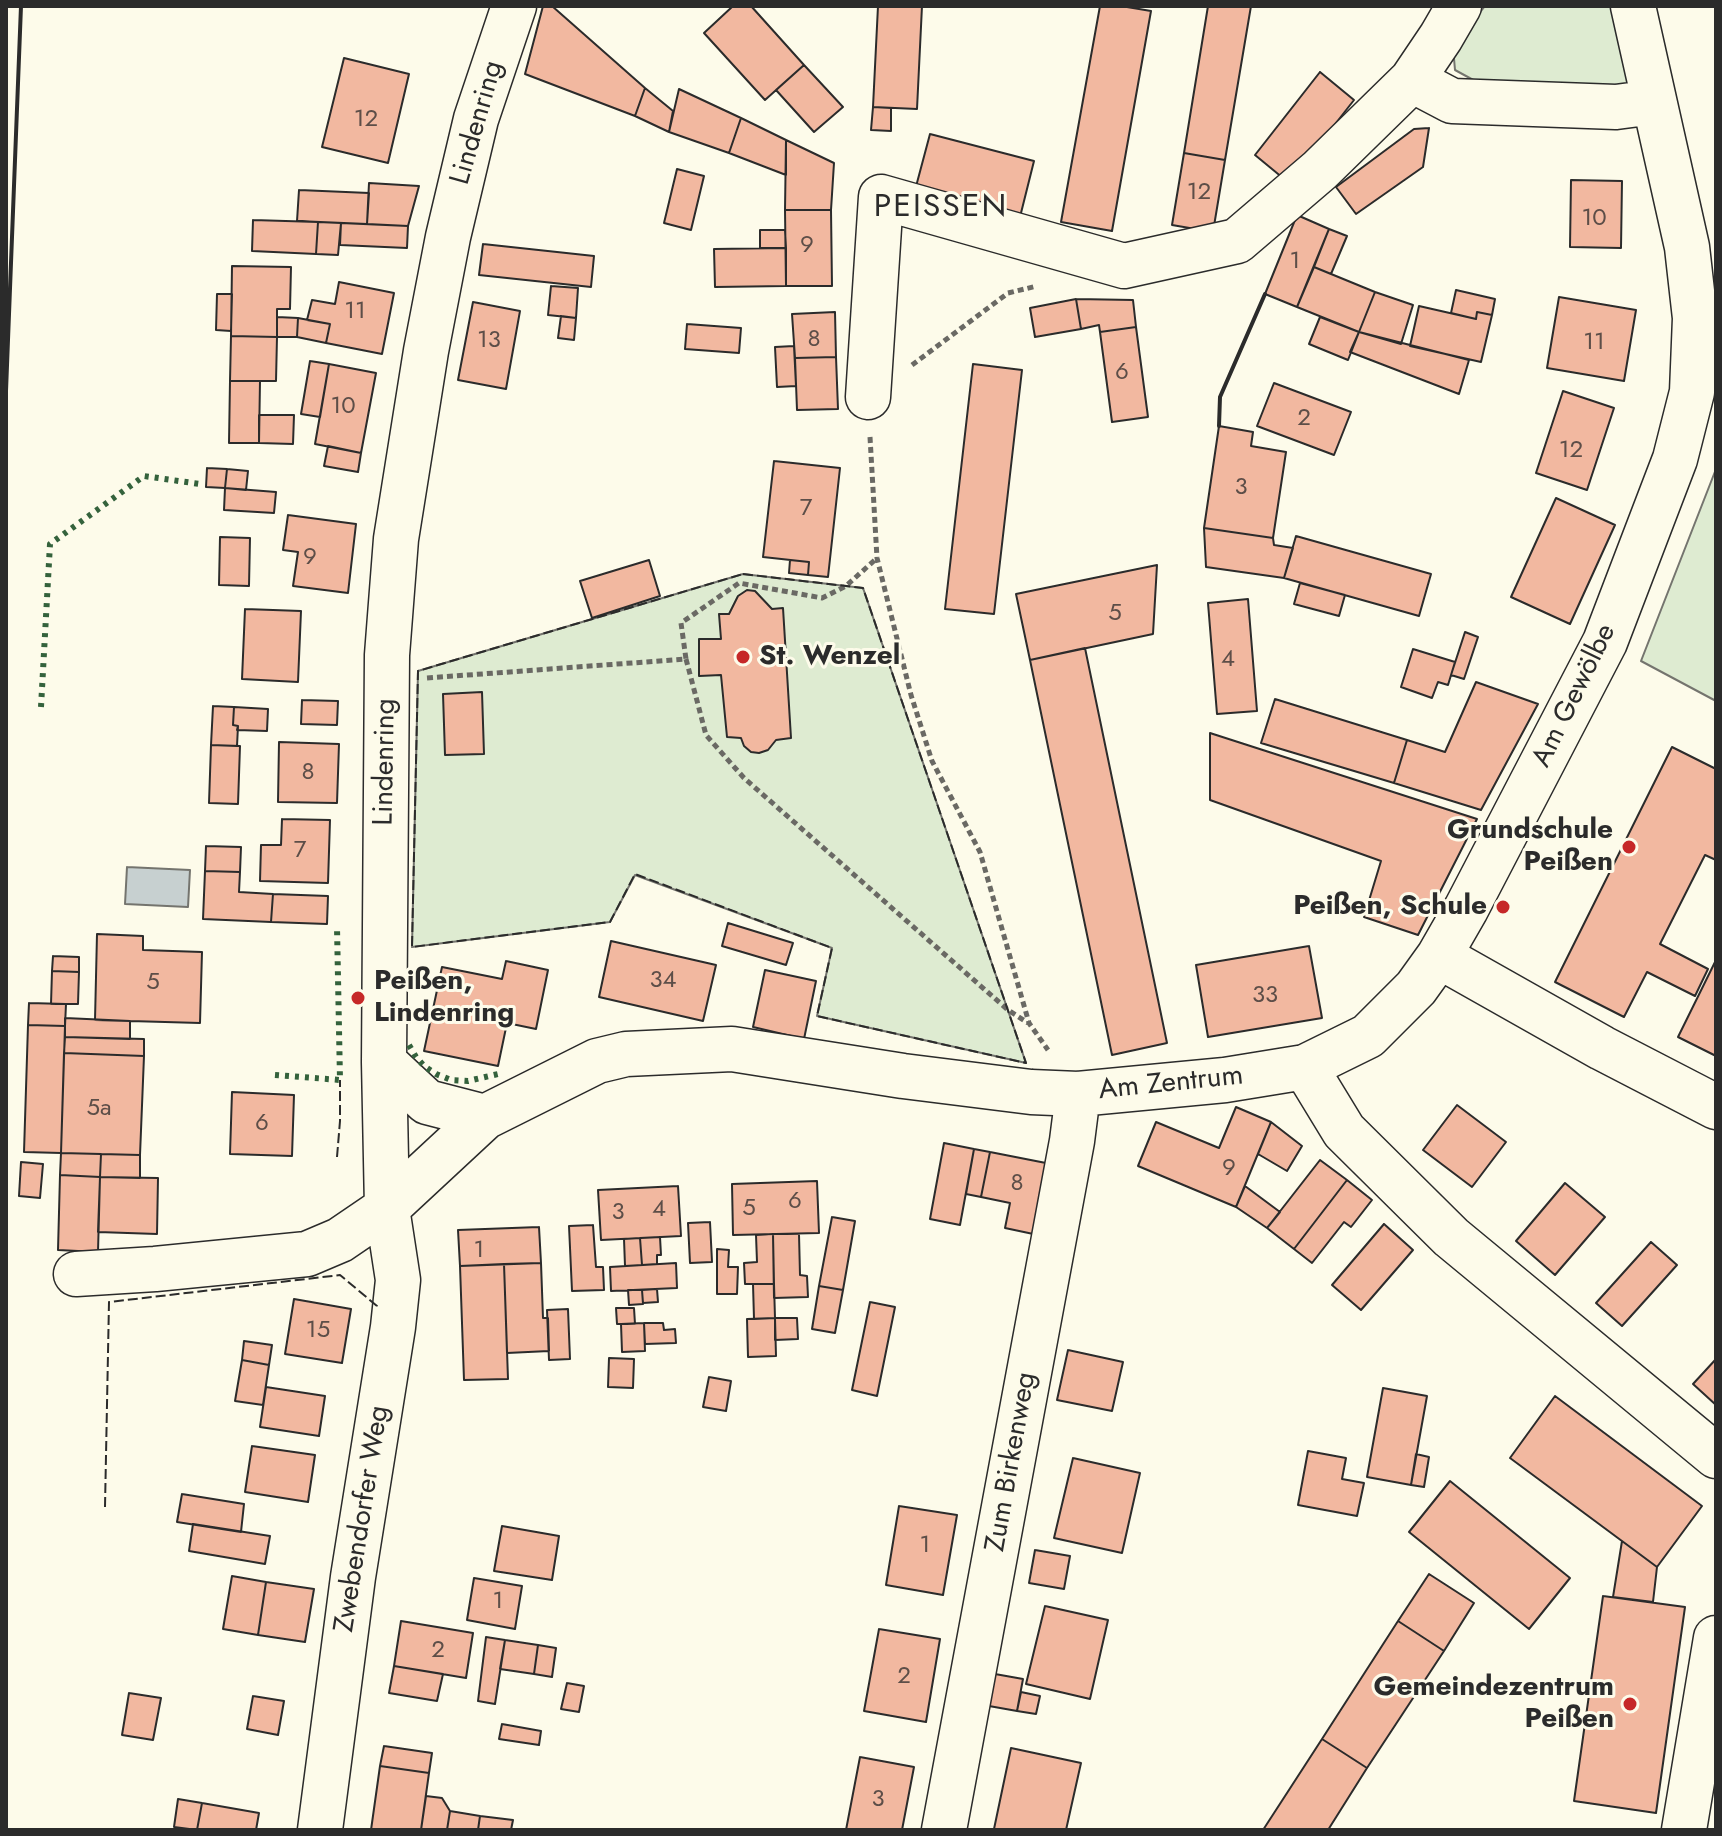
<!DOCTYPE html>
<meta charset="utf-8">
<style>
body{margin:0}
#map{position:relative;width:1722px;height:1836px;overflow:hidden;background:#fdfbea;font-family:Jost,sans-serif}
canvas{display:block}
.frame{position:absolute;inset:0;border:8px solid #2b2b2b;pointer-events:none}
</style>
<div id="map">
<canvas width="1722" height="1836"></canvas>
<div class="frame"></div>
</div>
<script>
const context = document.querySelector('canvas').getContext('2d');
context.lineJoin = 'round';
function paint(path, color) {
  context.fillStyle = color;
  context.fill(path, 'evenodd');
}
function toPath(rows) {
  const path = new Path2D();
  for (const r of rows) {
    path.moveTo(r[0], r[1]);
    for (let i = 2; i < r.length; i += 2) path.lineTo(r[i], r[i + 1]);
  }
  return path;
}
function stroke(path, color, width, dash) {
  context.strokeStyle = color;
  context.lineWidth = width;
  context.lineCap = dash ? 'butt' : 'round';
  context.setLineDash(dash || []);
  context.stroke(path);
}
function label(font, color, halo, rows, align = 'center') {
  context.font = font + ' Jost,sans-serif';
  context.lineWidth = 6;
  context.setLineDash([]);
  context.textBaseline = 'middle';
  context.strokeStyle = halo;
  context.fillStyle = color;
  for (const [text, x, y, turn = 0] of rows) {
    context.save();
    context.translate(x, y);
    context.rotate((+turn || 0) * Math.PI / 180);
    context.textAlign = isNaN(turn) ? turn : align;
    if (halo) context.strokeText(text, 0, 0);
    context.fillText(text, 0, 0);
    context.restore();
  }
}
const green = toPath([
 [1485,6,1613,6,1633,87,1488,88,1455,70,1453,47,1485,6],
 [1716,469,1716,701,1641,661,1716,469],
 [743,574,863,588,1026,1063,817,1016,832,948,635,875,610,922,412,947,418,671,743,574]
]);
paint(green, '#deebd1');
stroke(green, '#74746e', 2);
const water = toPath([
 [127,867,190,870,188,907,125,904,127,867]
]);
paint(water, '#c7d0d0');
stroke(water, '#74746e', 2);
const building = toPath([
 [543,6,552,6,645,88,635,116,525,74,543,6],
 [733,6,751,6,804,65,765,100,704,33,733,6],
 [878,6,922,6,917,109,873,107,878,6],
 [1100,6,1121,6,1151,11,1112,231,1061,222,1100,6],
 [1208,6,1251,6,1225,160,1184,153,1208,6],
 [344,58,409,74,388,163,322,147,344,58],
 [804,65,843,107,814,132,776,90,804,65],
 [1320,72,1354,100,1289,183,1255,155,1320,72],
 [645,88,673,111,669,132,635,116,645,88],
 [679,89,741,118,729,153,669,132,679,89],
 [873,107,891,108,891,131,871,130,873,107],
 [741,118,786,140,786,175,729,153,741,118],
 [1429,128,1423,167,1356,214,1336,187,1414,129,1429,128],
 [930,134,1034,161,1019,221,914,194,930,134],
 [786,140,834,163,831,210,785,210,786,140],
 [1184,153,1225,160,1213,232,1172,225,1184,153],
 [677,169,704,176,691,230,664,223,677,169],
 [1571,180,1622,181,1621,248,1570,247,1571,180],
 [369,183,419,186,408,226,367,224,369,183],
 [299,190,369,193,367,224,297,221,299,190],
 [785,210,831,210,832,286,786,286,785,210],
 [1297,215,1329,229,1297,307,1265,294,1297,215],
 [253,220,318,222,316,254,252,251,253,220],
 [318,222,341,223,338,255,316,254,318,222],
 [341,223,408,226,407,248,340,245,341,223],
 [1329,229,1347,236,1331,274,1314,267,1329,229],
 [760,230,785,230,786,248,760,248,760,230],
 [483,244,594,256,591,287,479,275,483,244],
 [786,248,786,286,715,287,714,249,786,248],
 [232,266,291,267,290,309,277,309,277,337,231,336,232,266],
 [1314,267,1375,292,1359,332,1297,307,1314,267],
 [339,282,394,293,382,354,326,343,330,324,307,320,312,300,335,304,339,282],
 [551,286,578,288,576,318,548,315,551,286],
 [1456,290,1495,299,1492,315,1477,312,1476,319,1451,313,1456,290],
 [1375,292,1413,305,1401,344,1359,332,1375,292],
 [217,294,232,294,231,331,216,330,217,294],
 [1559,297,1636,310,1624,381,1547,368,1559,297],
 [1076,299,1081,329,1035,337,1030,308,1076,299],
 [1076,299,1133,300,1136,327,1100,332,1099,325,1081,329,1076,299],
 [473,302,520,311,506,389,458,380,473,302],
 [1419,306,1476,319,1477,312,1492,315,1481,362,1410,346,1419,306],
 [835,312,836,357,795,358,792,314,835,312],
 [561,316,576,318,574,340,558,338,561,316],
 [277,317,298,318,297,337,277,337,277,317],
 [1320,317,1359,332,1348,360,1309,344,1320,317],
 [298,318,330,324,326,343,297,337,298,318],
 [687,324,741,328,739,353,685,349,687,324],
 [1136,327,1148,417,1112,422,1100,332,1136,327],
 [1359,332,1469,360,1459,394,1350,352,1359,332],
 [231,336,277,337,276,381,230,381,231,336],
 [794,346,796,386,777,387,775,347,794,346],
 [836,357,838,409,797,410,795,358,836,357],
 [310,361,329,364,320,417,301,414,310,361],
 [329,364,376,373,361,453,315,444,329,364],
 [973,364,1022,370,994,614,945,609,973,364],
 [230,381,260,381,259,443,229,443,230,381],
 [1274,383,1351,412,1334,455,1257,426,1274,383],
 [1563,391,1614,408,1587,490,1536,473,1563,391],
 [259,415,294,415,293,444,259,443,259,415],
 [1219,426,1253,432,1251,446,1286,452,1273,538,1204,528,1219,426],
 [328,446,361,453,358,472,324,466,328,446],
 [774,461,840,468,828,577,808,575,809,562,763,557,774,461],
 [207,468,227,469,225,488,206,487,207,468],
 [227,469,248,471,246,490,225,488,227,469],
 [225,488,276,492,274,513,224,510,225,488],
 [1556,498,1615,525,1570,624,1511,597,1556,498],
 [288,515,356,524,348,593,293,586,298,552,283,550,288,515],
 [1204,528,1273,538,1274,545,1293,548,1284,578,1206,567,1204,528],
 [1296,536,1431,574,1419,616,1284,578,1296,536],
 [220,537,250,538,249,586,219,585,220,537],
 [649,560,660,596,592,618,580,581,649,560],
 [790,560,809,562,808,575,789,573,790,560],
 [1157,565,1153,634,1030,660,1016,594,1157,565],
 [1300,583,1345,595,1339,616,1294,604,1300,583],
 [747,590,755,591,772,609,783,608,791,738,776,740,768,750,759,753,751,752,744,746,741,738,727,737,721,675,699,676,699,639,721,639,719,614,729,614,738,596,747,590],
 [1248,599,1257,711,1217,714,1208,603,1248,599],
 [245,609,301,611,298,682,242,679,245,609],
 [1465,632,1478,637,1464,679,1451,675,1465,632],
 [1085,648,1167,1043,1112,1055,1030,660,1085,648],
 [1413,649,1455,662,1448,685,1438,682,1432,698,1401,687,1413,649],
 [1476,682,1538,704,1481,810,1394,783,1407,740,1445,752,1476,682],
 [482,692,484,754,445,755,443,694,482,692],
 [1275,699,1407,740,1394,783,1261,743,1275,699],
 [302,700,338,701,337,725,301,724,302,700],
 [213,706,234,707,233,725,238,726,237,746,211,745,213,706],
 [234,707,268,709,267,731,237,730,238,726,233,725,234,707],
 [1210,733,1477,819,1418,935,1364,917,1381,861,1210,800,1210,733],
 [279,742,339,744,337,803,278,802,279,742],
 [211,745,240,746,238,804,209,803,211,745],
 [1672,747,1716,769,1716,860,1705,855,1660,944,1708,969,1695,996,1647,972,1624,1017,1555,982,1672,747],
 [282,819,330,820,328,883,260,881,261,845,281,845,282,819],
 [206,846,241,847,240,872,205,871,206,846],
 [205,871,240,872,239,892,273,894,271,922,203,919,205,871],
 [273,894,328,896,327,924,271,922,273,894],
 [728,923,793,943,786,965,722,946,728,923],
 [97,934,143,936,143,950,202,952,200,1023,95,1020,97,934],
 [611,941,716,965,703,1021,599,997,611,941],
 [1309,946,1322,1018,1208,1037,1196,965,1309,946],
 [53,956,79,957,79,972,52,971,53,956],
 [1716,960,1716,1056,1678,1037,1716,960],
 [506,961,548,970,536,1029,507,1023,498,1066,424,1051,442,967,502,979,506,961],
 [765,970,816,981,804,1039,753,1027,765,970],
 [52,971,79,972,78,1004,51,1004,52,971],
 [29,1003,66,1004,65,1026,28,1025,29,1003],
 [65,1018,130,1021,130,1039,65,1037,65,1018],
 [28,1025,65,1026,61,1153,24,1152,28,1025],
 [65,1037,144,1039,144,1056,64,1053,65,1037],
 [64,1053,144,1056,140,1155,61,1153,64,1053],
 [232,1092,294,1095,292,1156,230,1154,232,1092],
 [1457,1105,1506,1142,1472,1187,1423,1150,1457,1105],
 [1236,1107,1271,1122,1236,1207,1138,1166,1156,1122,1219,1148,1236,1107],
 [1271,1122,1302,1146,1287,1171,1258,1154,1271,1122],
 [944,1143,974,1149,960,1225,930,1219,944,1143],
 [974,1149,990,1152,981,1197,966,1194,974,1149],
 [990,1152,1051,1164,1038,1235,1005,1228,1010,1203,981,1197,990,1152],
 [61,1153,101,1154,100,1177,60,1175,61,1153],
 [101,1154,140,1155,140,1178,100,1177,101,1154],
 [1320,1160,1347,1180,1294,1249,1267,1228,1320,1160],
 [21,1162,43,1164,40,1198,19,1196,21,1162],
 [60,1175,100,1177,98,1252,58,1250,60,1175],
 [100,1177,158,1178,157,1234,98,1232,100,1177],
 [1347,1180,1372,1200,1351,1227,1344,1222,1312,1263,1294,1249,1347,1180],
 [817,1181,819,1233,733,1235,732,1184,817,1181],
 [1565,1183,1605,1217,1555,1275,1516,1241,1565,1183],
 [678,1186,681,1236,601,1240,598,1190,678,1186],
 [1245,1186,1280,1212,1267,1228,1236,1207,1245,1186],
 [832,1217,855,1221,843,1290,819,1286,832,1217],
 [710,1222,712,1262,690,1263,688,1223,710,1222],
 [1384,1224,1413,1250,1361,1310,1332,1285,1384,1224],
 [593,1225,596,1267,603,1267,604,1290,572,1291,569,1226,593,1225],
 [539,1227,541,1263,460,1266,458,1230,539,1227],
 [773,1234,799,1234,800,1275,807,1276,808,1297,774,1298,773,1234],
 [773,1234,774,1284,745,1284,744,1263,757,1262,756,1235,773,1234],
 [660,1237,661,1255,657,1255,657,1264,642,1265,640,1238,660,1237],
 [640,1238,642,1265,625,1266,624,1239,640,1238],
 [1651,1242,1677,1265,1622,1326,1596,1303,1651,1242],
 [717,1249,729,1250,728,1267,738,1267,737,1294,717,1294,717,1249],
 [541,1263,543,1318,548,1318,549,1351,507,1353,504,1264,541,1263],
 [676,1263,677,1288,611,1291,610,1267,676,1263],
 [504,1264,508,1379,464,1380,460,1266,504,1264],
 [753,1284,774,1284,775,1318,754,1319,753,1284],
 [819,1286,843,1290,835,1333,812,1329,819,1286],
 [657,1289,658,1302,643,1303,642,1290,657,1289],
 [628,1290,642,1290,643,1304,629,1305,628,1290],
 [294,1299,351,1309,342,1363,285,1354,294,1299],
 [870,1302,895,1307,877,1396,852,1390,870,1302],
 [616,1308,634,1308,635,1324,617,1324,616,1308],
 [568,1309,570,1359,549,1360,547,1310,568,1309],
 [775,1318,797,1318,798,1339,775,1340,775,1318],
 [775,1318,776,1356,748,1357,747,1319,775,1318],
 [644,1323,645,1351,622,1352,621,1324,644,1323],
 [644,1323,663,1323,664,1330,675,1329,676,1343,645,1344,644,1323],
 [244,1341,272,1345,269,1365,242,1360,244,1341],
 [1068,1350,1123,1362,1112,1411,1057,1400,1068,1350],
 [609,1358,634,1359,633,1388,608,1387,609,1358],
 [1716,1359,1716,1405,1693,1384,1716,1359],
 [242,1360,269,1365,263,1405,235,1401,242,1360],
 [709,1377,731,1381,726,1411,703,1407,709,1377],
 [266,1387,325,1396,319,1436,260,1427,266,1387],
 [1383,1388,1427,1396,1411,1485,1367,1477,1383,1388],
 [1555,1396,1702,1506,1657,1567,1510,1458,1555,1396],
 [252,1446,315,1455,308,1502,245,1492,252,1446],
 [1308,1451,1346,1458,1342,1479,1364,1483,1357,1516,1298,1505,1308,1451],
 [1416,1454,1429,1457,1424,1487,1411,1485,1416,1454],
 [1073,1458,1140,1473,1122,1553,1054,1538,1073,1458],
 [1450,1481,1570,1578,1529,1629,1409,1532,1450,1481],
 [182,1494,244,1504,241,1532,177,1522,182,1494],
 [899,1506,957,1515,943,1595,886,1585,899,1506],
 [193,1524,270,1536,265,1564,189,1551,193,1524],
 [502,1526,559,1536,552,1580,494,1571,502,1526],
 [1622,1541,1657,1567,1653,1602,1613,1597,1622,1541],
 [1035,1550,1070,1556,1064,1589,1029,1583,1035,1550],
 [1429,1574,1474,1603,1444,1651,1398,1621,1429,1574],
 [232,1576,266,1582,258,1635,223,1629,232,1576],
 [474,1578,522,1586,515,1629,467,1620,474,1578],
 [266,1582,314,1589,305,1642,258,1635,266,1582],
 [1603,1596,1685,1607,1656,1813,1574,1801,1603,1596],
 [1045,1606,1108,1620,1090,1699,1026,1684,1045,1606],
 [401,1621,473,1633,466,1678,394,1666,401,1621],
 [1398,1621,1444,1651,1367,1768,1322,1739,1398,1621],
 [879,1629,940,1639,926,1722,864,1711,879,1629],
 [486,1637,505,1640,495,1704,478,1701,486,1637],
 [505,1640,538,1645,534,1674,500,1669,505,1640],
 [538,1645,556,1648,552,1677,534,1674,538,1645],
 [394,1666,443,1674,437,1701,389,1693,394,1666],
 [995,1674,1023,1679,1017,1711,989,1706,995,1674],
 [567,1683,584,1686,579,1712,561,1709,567,1683],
 [1021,1692,1040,1696,1036,1714,1017,1711,1021,1692],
 [129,1693,161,1698,153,1740,122,1735,129,1693],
 [253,1696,284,1701,278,1735,247,1729,253,1696],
 [502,1724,541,1731,539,1745,499,1739,502,1724],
 [1322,1739,1367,1768,1328,1830,1263,1830,1322,1739],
 [384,1746,432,1753,429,1773,380,1766,384,1746],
 [1011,1748,1081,1763,1066,1830,994,1829,1011,1748],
 [860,1757,914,1767,902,1830,846,1830,860,1757],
 [380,1766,429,1773,421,1830,371,1830,380,1766],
 [426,1796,442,1798,450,1811,447,1830,421,1830,426,1796],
 [178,1799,202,1803,197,1830,174,1827,178,1799],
 [202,1803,259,1813,256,1830,197,1830,202,1803],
 [450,1811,480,1816,478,1830,447,1830,450,1811],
 [480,1816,513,1820,511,1830,478,1830,480,1816]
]);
paint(building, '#f2b8a0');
stroke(building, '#2b2b2b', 2);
const minor = toPath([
 [1412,80,1452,101,1616,107,1654,102],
 [868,397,881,197,1124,266,1237,241,1320,170,1412,80,1441,37,1459,6],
 [1439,956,1602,1048,1716,1107],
 [384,1062,427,1102,485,1117],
 [1305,1067,1344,1131,1451,1237,1716,1456],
 [76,1274,155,1269,307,1254,340,1240,387,1208,485,1117,597,1061,626,1054,732,1049,903,1076,1031,1092,1078,1094,1225,1080,1305,1067,1368,1036,1416,988,1439,956,1466,909,1605,642,1675,459,1692,392,1695,318,1687,247,1633,6],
 [320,1830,353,1577,393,1327,398,1280,387,1208,384,1062,387,655,396,539,426,351,448,237,476,119,514,6],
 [944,1830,1072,1141,1078,1094],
 [1684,1830,1716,1638]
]);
stroke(minor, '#2b2b2b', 47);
stroke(toPath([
 [912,365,1008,293,1037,286],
 [870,437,877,558,911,695,932,761,980,852,1029,1023,1048,1050],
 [686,659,706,735,744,778,1008,1010,1028,1023],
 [427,678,686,659,681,623,739,583,822,598,846,586,877,558]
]), '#6a6964', 5, [6, 4]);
stroke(minor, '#fdfbea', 44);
stroke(toPath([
 [41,707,50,544,144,476,200,484],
 [409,1045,416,1057,424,1066,436,1074,451,1080,468,1081,498,1074],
 [275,1075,340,1080,337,927]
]), '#34623c', 6, [4, 6]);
stroke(toPath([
 [743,574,863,588,1026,1063,817,1016,832,948,635,874,610,922,412,947,418,671,743,574],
 [337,1157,340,1121,340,1080],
 [105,1507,109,1302,340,1275,377,1306,376,1308]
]), '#2b2b2b', 2, [10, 4]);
stroke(toPath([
 [6,391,21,6],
 [1219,426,1220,397,1265,294]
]), '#2b2b2b', 4);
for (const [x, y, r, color] of [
 [743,657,8,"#c62828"],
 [1629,847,8,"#c62828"],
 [1503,907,8,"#c62828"],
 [358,998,8,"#c62828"],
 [1630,1704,8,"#c62828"]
]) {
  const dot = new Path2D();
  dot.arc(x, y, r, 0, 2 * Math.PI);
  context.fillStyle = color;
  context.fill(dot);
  stroke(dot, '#fdfbea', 3);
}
label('24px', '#5d4e48', null, [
 ["12",366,120],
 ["12",1199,193],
 ["10",1594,219],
 ["9",807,246],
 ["1",1295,262],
 ["11",355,312],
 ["8",814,340],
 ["13",489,341],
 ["11",1594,343],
 ["6",1122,373],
 ["10",343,407],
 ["2",1304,419],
 ["12",1571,451],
 ["3",1241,488],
 ["7",806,509],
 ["9",310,558],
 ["5",1115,614],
 ["4",1228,660],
 ["8",308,773],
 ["7",300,851],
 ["34",663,981],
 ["5",153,983],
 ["33",1265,996],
 ["5a",99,1109],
 ["6",262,1124],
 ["9",1229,1169],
 ["8",1017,1184],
 ["6",795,1202],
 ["5",749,1209],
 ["4",659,1210],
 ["3",618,1213],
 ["1",479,1251],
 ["15",318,1331],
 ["1",925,1546],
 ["1",498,1602],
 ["2",438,1651],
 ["2",904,1677],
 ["3",878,1800]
]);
label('28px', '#2b2b2b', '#fdfbea', [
 ["Lindenring",478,123,-74],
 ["Am Gewölbe",1575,696,-64],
 ["Lindenring",386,762,-89],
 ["Am Zentrum",1171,1084,-6],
 ["Zum Birkenweg",1012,1462,-80],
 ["Zwebendorfer Weg",363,1519,-81]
]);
label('bold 28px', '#2b2b2b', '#fdfbea', [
 ["St. Wenzel",759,657,"left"],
 ["Grundschule",1613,831],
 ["Peißen",1613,863],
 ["Peißen, Schule",1487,907],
 ["Peißen,",374,982,"left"],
 ["Lindenring",374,1014,"left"],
 ["Gemeindezentrum",1614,1688],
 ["Peißen",1614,1720]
], 'right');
context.letterSpacing = '2px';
label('32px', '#2b2b2b', '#fdfbea', [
 ["PEISSEN",941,208]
]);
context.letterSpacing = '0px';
</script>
